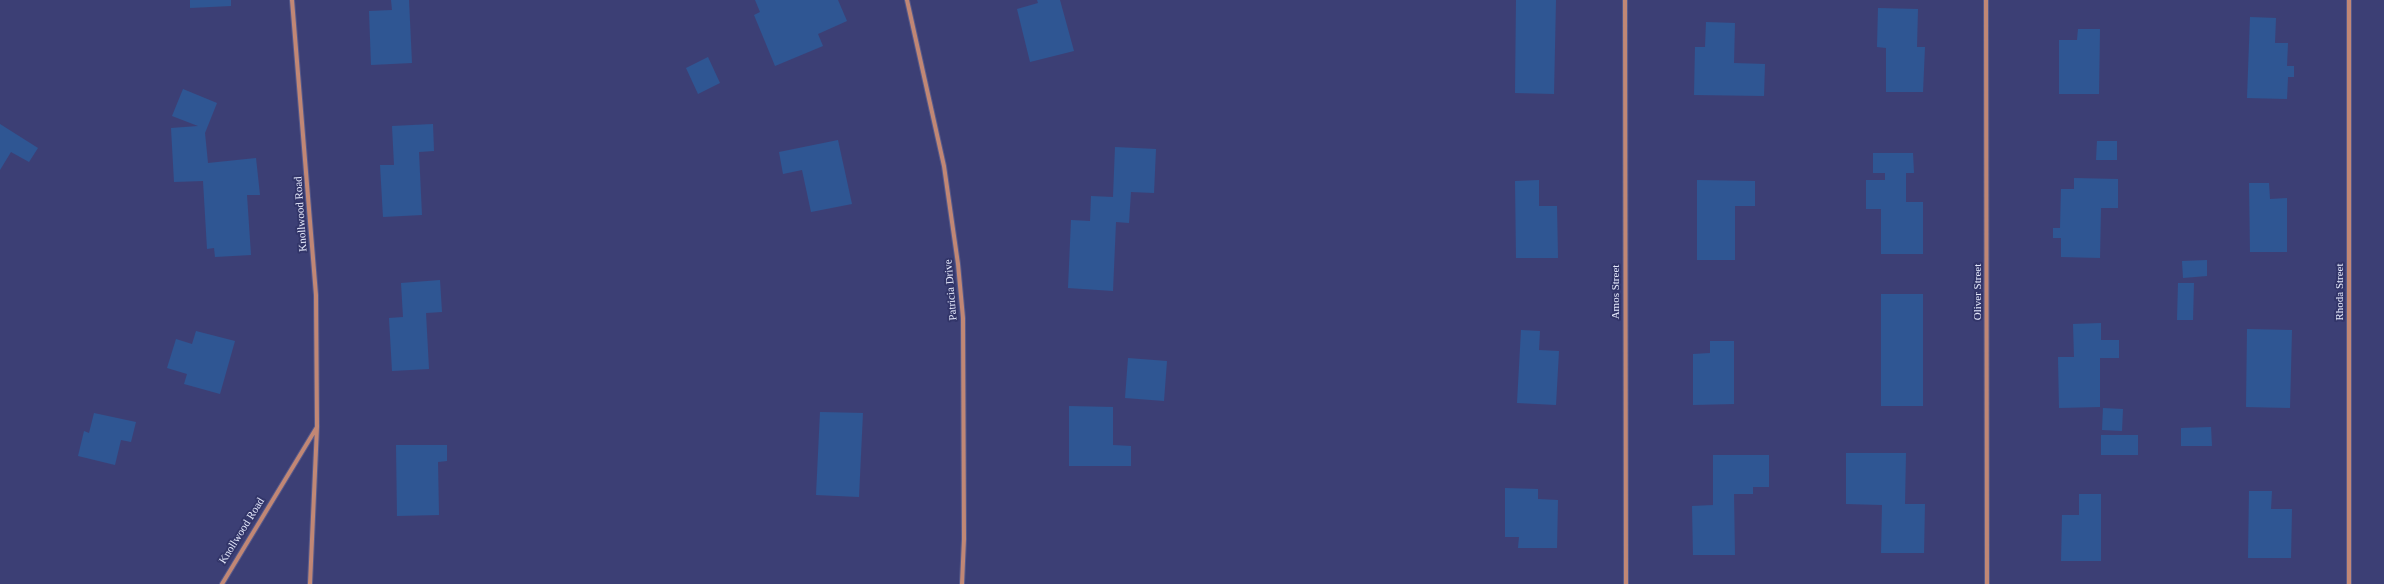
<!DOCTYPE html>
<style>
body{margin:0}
canvas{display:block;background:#3c3f75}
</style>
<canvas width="2384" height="584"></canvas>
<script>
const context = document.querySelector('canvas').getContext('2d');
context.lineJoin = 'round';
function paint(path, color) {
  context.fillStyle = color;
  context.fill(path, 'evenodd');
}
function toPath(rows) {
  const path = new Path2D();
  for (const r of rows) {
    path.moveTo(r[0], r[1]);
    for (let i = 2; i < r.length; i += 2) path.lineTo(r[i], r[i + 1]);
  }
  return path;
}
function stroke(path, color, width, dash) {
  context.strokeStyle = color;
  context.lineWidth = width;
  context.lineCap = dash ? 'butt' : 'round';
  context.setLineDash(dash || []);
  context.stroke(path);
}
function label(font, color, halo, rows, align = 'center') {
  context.font = font + ' "Times New Roman",serif';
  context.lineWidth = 4;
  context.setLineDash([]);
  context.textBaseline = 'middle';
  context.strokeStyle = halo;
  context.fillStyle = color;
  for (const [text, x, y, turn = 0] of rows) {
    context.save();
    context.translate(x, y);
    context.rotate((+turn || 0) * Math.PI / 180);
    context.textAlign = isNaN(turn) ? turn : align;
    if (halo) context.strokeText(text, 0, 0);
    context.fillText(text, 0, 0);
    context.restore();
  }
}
paint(toPath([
 [190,0,231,0,231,6,190,8],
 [391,0,409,0,412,63,371,65,369,11,392,10],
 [755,0,838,0,847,21,818,34,823,46,775,66,754,15,760,12],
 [1037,0,1060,0,1074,51,1030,62,1017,9,1038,3],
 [1516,0,1556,0,1554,94,1515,93],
 [1878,8,1918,9,1917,47,1925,47,1923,92,1886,92,1886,48,1877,47],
 [2250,17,2276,18,2275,43,2288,43,2287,66,2294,66,2294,77,2288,77,2287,99,2247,98],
 [1706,22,1735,23,1734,63,1765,64,1764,96,1694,95,1695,47,1705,47],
 [2078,29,2100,29,2099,94,2059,94,2059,40,2077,40],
 [708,57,720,83,698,94,686,68],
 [183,89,217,103,205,133,208,163,256,158,260,195,247,195,251,255,215,257,214,248,207,249,203,181,174,182,171,128,198,126,172,116],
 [0,124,38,148,29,162,11,152,0,170],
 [433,124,434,151,419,152,422,215,383,217,380,165,394,165,392,126],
 [838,140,852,204,811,212,802,170,783,174,779,152],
 [2097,141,2117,141,2117,160,2096,160],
 [1115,147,1156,149,1154,193,1131,192,1129,223,1116,222,1113,291,1068,288,1071,220,1090,221,1091,196,1113,197],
 [1873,153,1913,153,1914,173,1906,173,1906,202,1923,202,1923,254,1881,254,1881,209,1866,209,1866,180,1885,180,1885,173,1873,173],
 [2074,178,2118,179,2118,208,2101,208,2100,258,2061,257,2061,238,2053,238,2053,228,2060,228,2061,189,2074,189],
 [1539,180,1539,206,1557,206,1558,258,1516,258,1515,181],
 [1697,180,1755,181,1755,206,1735,206,1735,260,1697,260],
 [2249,183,2269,183,2270,199,2287,198,2287,252,2250,252],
 [2207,260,2207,276,2183,278,2182,261],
 [440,280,442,312,426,313,429,369,392,371,389,318,403,317,401,283],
 [2178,283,2194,283,2193,320,2177,320],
 [1881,294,1923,294,1923,406,1881,406],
 [2101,323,2101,340,2119,340,2119,358,2100,358,2100,407,2059,408,2058,357,2074,357,2073,324],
 [2247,329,2292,330,2290,408,2246,407],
 [1521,330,1540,331,1539,350,1559,351,1556,405,1517,403],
 [196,331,235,341,220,394,184,384,187,374,167,368,176,339,192,344],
 [1710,341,1734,341,1734,404,1693,405,1693,354,1710,353],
 [1128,358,1167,361,1164,401,1125,398],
 [1069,406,1113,407,1113,445,1131,446,1131,466,1069,466],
 [2103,408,2123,409,2122,431,2102,430],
 [820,412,863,413,859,497,816,495],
 [94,413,136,422,131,442,121,440,115,465,78,456,84,431,89,433],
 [2211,427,2212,446,2181,446,2181,428],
 [2101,435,2138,435,2138,455,2101,455],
 [396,445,447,445,447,461,438,462,439,515,397,516],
 [1846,453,1906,453,1905,504,1925,504,1924,553,1881,553,1882,505,1846,504],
 [1713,455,1769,455,1769,487,1753,487,1753,494,1734,494,1735,555,1693,555,1692,506,1713,505],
 [1505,488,1538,489,1538,499,1558,500,1557,548,1518,548,1519,537,1505,537],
 [2249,491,2272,491,2271,509,2292,509,2291,558,2248,558],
 [2079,494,2101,494,2101,561,2061,561,2062,515,2079,515]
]), '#2f5693');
const street = toPath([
 [292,0,316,295,317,427,310,584],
 [907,0,944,166,958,264,963,318,964,539,962,584],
 [1625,0,1626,584],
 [1986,0,1987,584],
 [2349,0,2349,584],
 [222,584,317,427]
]);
stroke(street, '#575a8a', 6);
stroke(street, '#c18775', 4);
label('11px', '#e4e8fb', '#323569', [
 ["Knollwood Road",301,214,-94],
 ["Patricia Drive",951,290,-95],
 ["Amos Street",1616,292,-90],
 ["Oliver Street",1978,292,-90],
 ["Rhoda Street",2340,292,-90],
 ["Knollwood Road",242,531,-58]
]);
</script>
